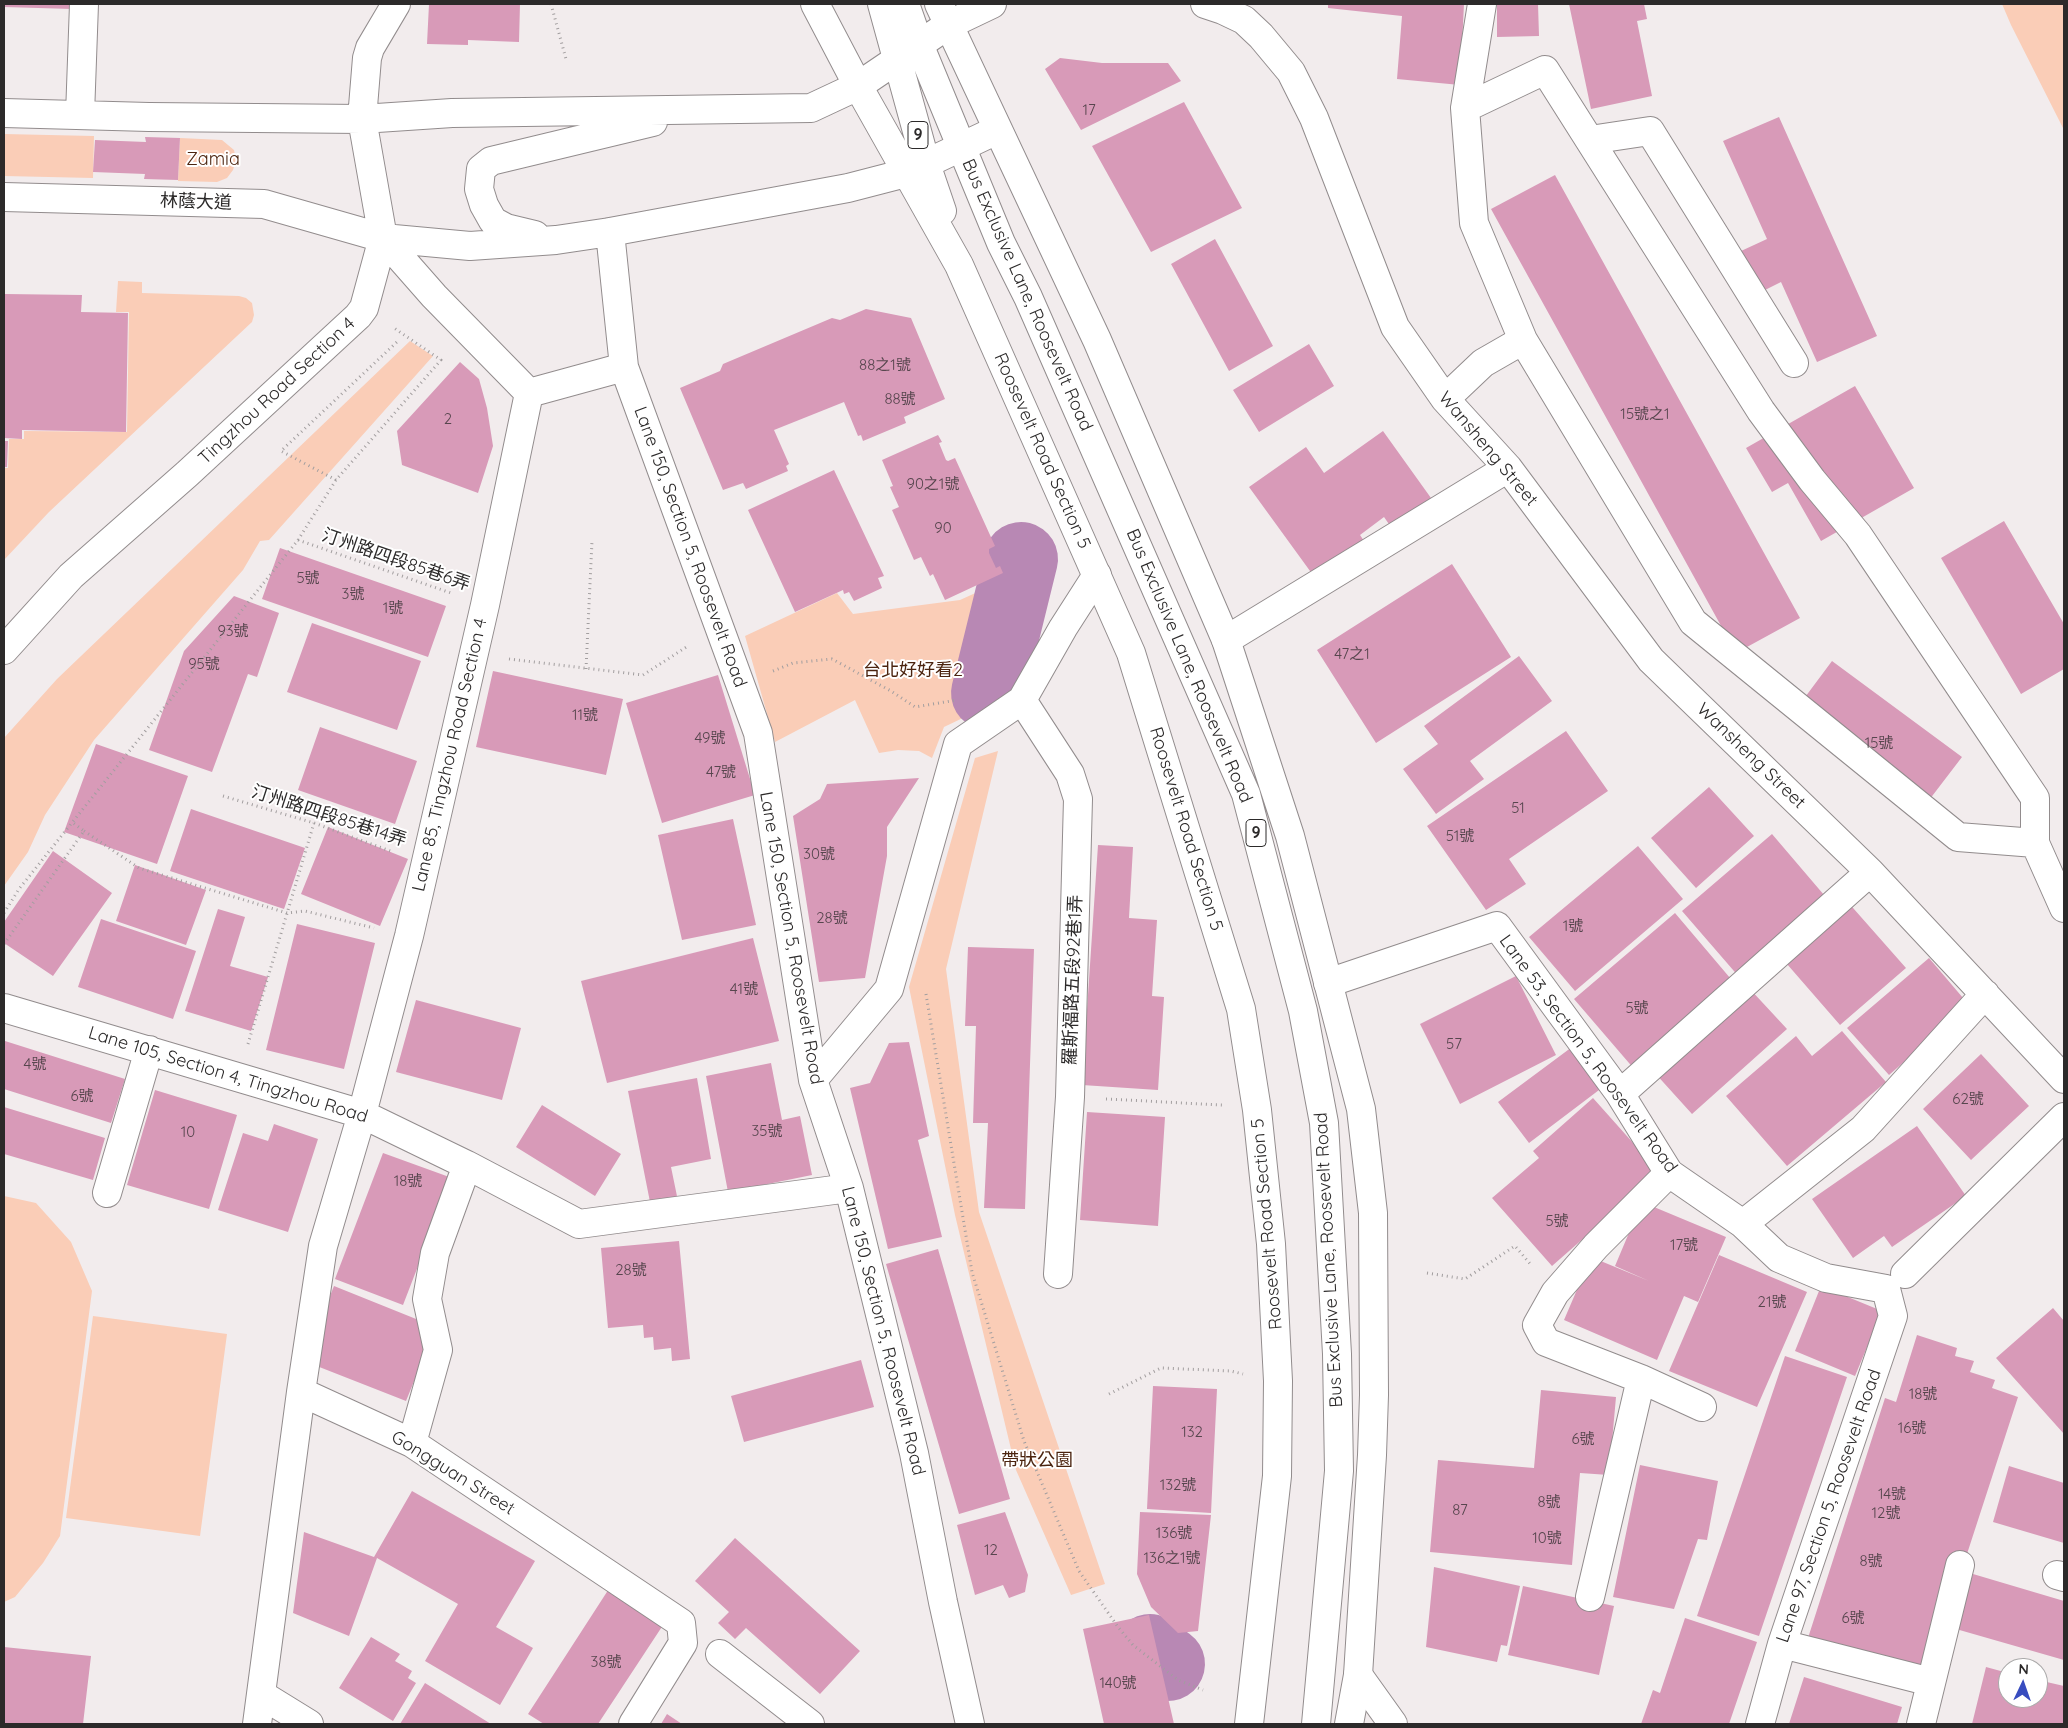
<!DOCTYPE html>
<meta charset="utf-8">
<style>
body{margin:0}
#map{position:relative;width:2068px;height:1728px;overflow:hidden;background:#f2eced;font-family:Quicksand,sans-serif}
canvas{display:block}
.frame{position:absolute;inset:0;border:5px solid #2c2a2a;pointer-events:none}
.north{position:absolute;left:1998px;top:1658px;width:50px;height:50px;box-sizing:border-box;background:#fff;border:1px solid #abaaaa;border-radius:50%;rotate:3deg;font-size:14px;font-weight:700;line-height:20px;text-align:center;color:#2c2a2a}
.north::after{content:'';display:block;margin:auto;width:18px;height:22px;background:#384cbf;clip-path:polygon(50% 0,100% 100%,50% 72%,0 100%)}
</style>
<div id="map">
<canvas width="2068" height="1728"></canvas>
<div class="frame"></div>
<div class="north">N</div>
</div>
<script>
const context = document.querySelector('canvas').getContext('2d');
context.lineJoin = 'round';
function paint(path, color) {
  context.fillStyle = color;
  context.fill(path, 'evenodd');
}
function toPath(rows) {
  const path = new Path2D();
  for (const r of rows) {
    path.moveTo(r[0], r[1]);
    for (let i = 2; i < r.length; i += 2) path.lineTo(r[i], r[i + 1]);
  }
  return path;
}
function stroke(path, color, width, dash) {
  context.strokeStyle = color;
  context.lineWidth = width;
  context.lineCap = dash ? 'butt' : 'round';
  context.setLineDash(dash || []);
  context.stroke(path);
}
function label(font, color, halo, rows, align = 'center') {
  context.font = font + ' Quicksand,"Noto Sans TC",sans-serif';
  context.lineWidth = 4;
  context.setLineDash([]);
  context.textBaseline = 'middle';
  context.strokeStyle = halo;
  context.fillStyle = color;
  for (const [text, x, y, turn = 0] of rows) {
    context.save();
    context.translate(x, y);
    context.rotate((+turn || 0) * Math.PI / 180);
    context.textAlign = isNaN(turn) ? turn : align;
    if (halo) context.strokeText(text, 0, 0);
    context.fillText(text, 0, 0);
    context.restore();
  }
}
paint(toPath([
 [2002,4,2064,4,2064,130,2011,25],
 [4,134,94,136,93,178,4,176],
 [180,138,222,140,234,150,236,160,233,170,227,178,217,182,178,181],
 [118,281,142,282,142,293,239,296,246,298,252,303,254,315,252,322,49,512,4,560,4,468,8,468,9,439,24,439,24,431,127,432,129,312,116,312],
 [410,341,433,356,269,540,260,541,243,570,94,740,45,815,28,852,4,886,4,738,57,679],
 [982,590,980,684,990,705,944,727,932,758,919,751,898,750,879,753,855,700,775,742,745,636,837,593,853,614,960,600],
 [998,751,946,969,979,1212,1105,1584,1071,1595,1016,1470,955,1215,909,987,975,758],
 [4,1196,36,1203,71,1242,92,1291,60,1536,43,1563,15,1597,4,1602],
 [93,1316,227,1334,200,1536,66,1518]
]), '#facdb7');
stroke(toPath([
 [988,693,1021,559],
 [1150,1651,1168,1664]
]), '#b888b4', 74);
paint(toPath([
 [4,4,73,4,72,9,4,7],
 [429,4,520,4,519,42,468,40,468,45,427,44],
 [1328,4,1464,4,1460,85,1397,79,1402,16,1328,8],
 [1497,4,1538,4,1539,36,1497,37],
 [1569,4,1644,4,1647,19,1637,21,1652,96,1591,109],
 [1060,58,1102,63,1168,63,1181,81,1081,130,1045,69],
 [1184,102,1242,208,1151,252,1092,146],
 [1779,117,1877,336,1817,362,1781,282,1759,293,1741,251,1767,239,1723,141],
 [145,137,180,138,178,180,144,179,145,174,93,172,95,140,146,142],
 [1555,175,1800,618,1736,653,1491,209],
 [1215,239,1273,346,1229,371,1171,264],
 [5,294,82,295,81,312,128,313,126,432,22,430,22,439,4,438],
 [866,309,911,318,945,399,904,417,906,423,863,441,861,435,858,436,844,402,774,430,789,464,786,466,788,471,746,489,743,483,723,490,680,388,720,371,723,364,832,318,840,320],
 [1309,344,1334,386,1259,432,1233,390],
 [460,362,479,379,487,408,493,446,478,493,402,465,397,431],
 [1855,386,1914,488,1821,541,1788,483,1772,492,1746,448],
 [1383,431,1431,498,1391,527,1384,517,1360,535,1368,547,1318,582,1249,487,1306,447,1324,473],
 [938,435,942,442,939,443,946,460,948,461,955,458,995,546,989,549,989,553,996,568,1000,566,1003,573,945,600,933,574,930,576,921,557,914,560,892,510,899,507,890,487,893,486,882,460],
 [4,441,8,441,7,467,4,467],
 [834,470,884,576,878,578,882,588,854,601,849,592,844,594,843,590,795,612,748,510],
 [2004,521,2064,624,2064,669,2021,694,1941,558],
 [280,548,446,606,428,657,262,599],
 [1452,564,1511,657,1376,743,1317,650],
 [234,596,279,613,257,677,248,674,212,772,149,750,184,651],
 [312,623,421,661,397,730,287,692],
 [1519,656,1552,701,1470,761,1484,779,1436,814,1403,769,1438,744,1424,726],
 [1832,661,1962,757,1923,808,1794,712],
 [493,671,623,699,606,775,476,747],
 [718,675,755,795,662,823,626,703],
 [320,727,417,761,395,824,298,790],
 [1566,731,1608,791,1509,859,1526,884,1486,910,1427,826],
 [96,744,188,776,157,864,64,832],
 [919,778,887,827,887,856,865,978,819,982,793,816,820,799,827,784],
 [1709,787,1754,836,1696,888,1651,838],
 [191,809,305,848,284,909,170,871],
 [733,819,756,925,682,940,658,835],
 [328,827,408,859,380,926,301,894],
 [1772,834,1830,902,1740,978,1682,911],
 [1098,845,1133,847,1129,918,1157,920,1152,996,1164,997,1158,1090,1082,1085],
 [1638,846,1683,899,1575,991,1529,937],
 [53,851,112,893,53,976,4,943,4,922],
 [135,865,206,890,186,945,116,921],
 [1846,900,1906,968,1840,1025,1780,956],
 [218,909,245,917,230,966,268,977,251,1031,185,1011],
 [1675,913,1736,985,1635,1070,1574,999],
 [101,919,196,951,173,1019,78,987],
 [297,924,375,943,344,1069,266,1050],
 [753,938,779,1041,607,1083,581,981],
 [968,947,1034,949,1025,1209,984,1208,988,1123,973,1123,976,1026,965,1026],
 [1929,958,1969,1005,1889,1075,1847,1028],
 [1516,976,1556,1055,1460,1104,1420,1024],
 [1749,988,1787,1029,1692,1114,1654,1072],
 [416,1000,521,1028,502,1100,396,1072],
 [1842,1031,1886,1082,1787,1166,1726,1096,1796,1036,1812,1056],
 [5,1041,125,1079,111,1123,4,1089],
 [909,1042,929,1136,918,1140,942,1237,888,1249,850,1088,870,1083,889,1043],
 [1572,1047,1603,1087,1529,1143,1498,1102],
 [1981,1054,2029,1106,1971,1160,1923,1109],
 [771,1063,782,1120,800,1116,812,1175,728,1192,706,1076],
 [697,1078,711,1159,671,1167,678,1201,651,1207,628,1091],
 [155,1090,237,1115,209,1209,127,1185],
 [1593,1098,1659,1172,1552,1266,1492,1198,1539,1158,1533,1151],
 [542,1105,621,1154,595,1196,516,1147],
 [4,1107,105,1138,93,1180,4,1154],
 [1087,1112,1165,1117,1158,1226,1080,1220],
 [274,1124,318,1139,288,1232,218,1210,243,1133,268,1141],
 [1917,1126,1966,1196,1892,1247,1884,1236,1853,1258,1812,1199],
 [383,1153,452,1178,403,1305,335,1279],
 [1642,1202,1726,1237,1698,1302,1684,1296,1657,1360,1564,1320,1591,1257,1649,1281,1615,1266],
 [679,1241,690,1359,672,1361,671,1348,654,1350,653,1337,644,1338,643,1325,608,1328,601,1248],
 [938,1249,1010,1499,959,1514,886,1264],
 [1719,1255,1807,1292,1757,1407,1669,1371],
 [334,1286,436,1327,406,1401,304,1361],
 [1821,1286,1882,1311,1855,1376,1795,1351],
 [2053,1308,2064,1321,2064,1434,1996,1358],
 [1917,1335,1957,1348,1955,1356,1974,1361,1970,1372,1995,1380,1992,1388,2018,1397,1927,1677,1808,1638,1885,1398,1896,1402],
 [1785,1356,1847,1377,1759,1636,1697,1616],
 [861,1360,874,1407,744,1442,731,1396],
 [1153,1386,1217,1389,1211,1513,1147,1509],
 [1541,1390,1616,1397,1609,1475,1580,1473,1572,1565,1430,1552,1438,1460,1534,1468],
 [1640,1465,1718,1481,1707,1540,1698,1539,1674,1609,1613,1597],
 [2009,1466,2064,1483,2064,1543,1993,1522],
 [412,1491,535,1561,496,1627,533,1648,500,1705,425,1661,458,1604,377,1558,349,1636,293,1613,304,1532,374,1557],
 [1005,1512,1028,1575,1025,1592,1009,1598,1003,1585,975,1595,957,1525],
 [1140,1512,1211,1515,1198,1631,1178,1633,1151,1607,1137,1574],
 [735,1538,860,1651,820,1694,746,1628,735,1639,718,1623,729,1612,695,1581],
 [1434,1567,1520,1586,1507,1646,1501,1645,1497,1662,1426,1647],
 [1973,1574,2064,1601,2064,1660,1956,1629],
 [614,1581,669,1616,598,1724,544,1724,528,1714],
 [1523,1586,1614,1606,1599,1675,1508,1655],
 [1149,1615,1174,1724,1104,1724,1083,1629],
 [1685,1618,1757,1642,1729,1724,1641,1724,1653,1690,1660,1693],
 [371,1637,400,1654,395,1661,412,1671,408,1678,416,1683,393,1721,339,1688],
 [4,1647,91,1656,83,1724,4,1724],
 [1986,1667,2008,1673,2008,1698,2038,1698,2038,1680,2064,1686,2064,1724,1972,1724],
 [1804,1677,1902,1707,1897,1724,1789,1724],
 [425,1683,491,1724,400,1724],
 [667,1714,682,1724,661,1724]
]), '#d89ab8');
const minor = toPath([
 [1205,4,1223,10,1244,20,1261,36,1291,72,1314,118,1395,327,1445,399,1508,468,1651,660,1870,872,2064,1079],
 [1482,4,1465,108,1474,223,1523,340,1693,622,1958,837,2035,843,2064,908],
 [1465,108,1545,70,1761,411,1812,480,1858,535,2035,798,2035,843],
 [4,113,149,117,362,119,452,113,811,108,858,86,948,25,992,4],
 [80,115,84,4],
 [1590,140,1650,131,1794,363],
 [4,197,264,204,383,238,470,246,556,240,610,232,848,188,906,173,997,130],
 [610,232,624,367,758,733,813,1080,849,1188,914,1453,943,1602,970,1724],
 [535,235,506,228,493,221,484,205,479,189,481,169,491,161,653,122],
 [383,238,434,296,529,393,624,367],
 [1445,399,1483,363,1523,340],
 [1226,640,1508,468],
 [4,650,71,576,187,474,358,316,364,308,383,238,362,119,367,58,370,48,396,4],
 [1022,700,1070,774,1078,799,1070,1097,1058,1274],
 [1328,983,1497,926,1620,1094,1669,1173,1743,1224,1779,1258,1826,1278,1886,1289,1893,1316,1782,1644,1760,1724],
 [4,1008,362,1114,467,1165,579,1224,849,1188],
 [813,1080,889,989,958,744,1022,700,1063,628,1097,575],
 [1620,1094,1870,872],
 [1669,1173,1596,1246,1555,1293,1537,1325,1546,1342,1641,1379,1702,1407],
 [107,1193,149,1050],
 [1743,1224,1863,1129,1985,994],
 [1905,1274,2064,1117],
 [301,1392,412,1443,681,1623,683,1643,633,1724],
 [412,1443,438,1350,427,1299,435,1253,467,1165],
 [2057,1575,2064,1577],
 [1590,1597,1641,1379],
 [1782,1644,1931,1682],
 [720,1654,810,1724],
 [1358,1675,1393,1724],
 [262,1695,309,1724],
 [257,1724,301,1392,323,1246,362,1114,409,936,485,605,529,393],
 [1921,1724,1960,1565]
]);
const major = toPath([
 [815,4,858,86,959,265,1131,653,1241,1009,1257,1110,1271,1244,1278,1381,1277,1476,1249,1724],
 [882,4,926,164,942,211],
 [905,4,919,44,1001,243,1028,297,1246,794,1303,1011,1324,1123,1337,1354,1339,1471,1316,1724],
 [939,4,1097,340,1226,640,1290,836,1361,1109,1373,1213,1374,1395,1372,1455,1358,1675,1349,1724]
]);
stroke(minor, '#928c8d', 30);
stroke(major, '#928c8d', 30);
stroke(toPath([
 [551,4,566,59],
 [336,480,281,451,398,341],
 [298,540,451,593],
 [509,659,643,675,688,646],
 [586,669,592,541],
 [773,671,793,663,832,659,891,691,915,707,957,700],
 [223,796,314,823,393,852],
 [84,831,139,868,287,913,305,911,374,928],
 [4,913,19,889,298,540,336,480,441,360,394,328],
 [4,944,84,831,72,822],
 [926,994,972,1272,1024,1441,1079,1571,1118,1627,1133,1645,1178,1680,1203,1690],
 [248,1044,314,823],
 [1106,1099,1222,1105],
 [1427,1273,1465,1279,1515,1246,1532,1266],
 [1109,1394,1161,1368,1231,1371,1243,1374]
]), '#a29e9f', 3, [1, 4]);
stroke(minor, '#fff', 28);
stroke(major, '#fff', 28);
label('15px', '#57464e', null, [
 ["17",1089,110],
 ["88之1號",885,365],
 ["88號",900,399],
 ["15號之1",1645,414],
 ["2",448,419],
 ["90之1號",933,484],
 ["90",943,528],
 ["5號",308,578],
 ["3號",353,594],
 ["1號",393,608],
 ["93號",233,631],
 ["47之1",1352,654],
 ["95號",204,664],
 ["11號",585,715],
 ["49號",710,738],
 ["15號",1879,743],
 ["47號",721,772],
 ["51",1518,808],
 ["51號",1460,836],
 ["30號",819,854],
 ["28號",832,918],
 ["1號",1573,926],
 ["41號",744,989],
 ["5號",1637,1008],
 ["57",1454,1044],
 ["4號",35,1064],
 ["6號",82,1096],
 ["62號",1968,1099],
 ["35號",767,1131],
 ["10",188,1132],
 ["18號",408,1181],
 ["5號",1557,1221],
 ["17號",1684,1245],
 ["28號",631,1270],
 ["21號",1772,1302],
 ["18號",1923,1394],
 ["16號",1912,1428],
 ["132",1192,1432],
 ["6號",1583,1439],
 ["132號",1178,1485],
 ["14號",1892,1494],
 ["8號",1549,1502],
 ["87",1460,1510],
 ["12號",1886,1513],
 ["136號",1174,1533],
 ["10號",1547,1538],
 ["12",991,1550],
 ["136之1號",1172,1558],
 ["8號",1871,1561],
 ["6號",1853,1618],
 ["38號",606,1662],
 ["140號",1118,1683]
]);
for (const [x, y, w] of [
 [918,135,20],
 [1256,833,20]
]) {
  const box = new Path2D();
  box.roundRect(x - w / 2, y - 13.5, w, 27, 4);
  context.fillStyle = '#fff';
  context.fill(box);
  stroke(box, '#2c2a2a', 1);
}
label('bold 16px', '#2c2a2a', null, [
 ["9",918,135],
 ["9",1256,833]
]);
label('18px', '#4b240f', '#fff', [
 ["Zamia",213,160],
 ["台北好好看2",913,671],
 ["帶狀公園",1037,1461]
]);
label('18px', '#2c2a2a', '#fff', [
 ["林蔭大道",196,202,2],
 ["Bus Exclusive Lane, Roosevelt Road",1027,295,66],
 ["Tingzhou Road Section 4",277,391,-43],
 ["Wansheng Street",1488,449,50],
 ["Roosevelt Road Section 5",1042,451,66],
 ["Lane 150, Section 5, Roosevelt Road",690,547,70],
 ["汀州路四段85巷6弄",396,560,19],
 ["Bus Exclusive Lane, Roosevelt Road",1189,666,67],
 ["Lane 85, Tingzhou Road Section 4",450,755,-77],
 ["Wansheng Street",1751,756,44],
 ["汀州路四段85巷14弄",329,816,18],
 ["Roosevelt Road Section 5",1186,829,73],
 ["Lane 150, Section 5, Roosevelt Road",791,938,80],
 ["羅斯福路五段92巷1弄",1073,980,-88],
 ["Lane 53, Section 5, Roosevelt Road",1588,1054,54],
 ["Lane 105, Section 4, Tingzhou Road",228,1075,17],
 ["Roosevelt Road Section 5",1267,1224,-95],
 ["Bus Exclusive Lane, Roosevelt Road",1329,1260,-93],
 ["Lane 150, Section 5, Roosevelt Road",883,1331,76],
 ["Gongguan Street",453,1473,32],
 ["Lane 97, Section 5, Roosevelt Road",1829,1506,-71]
]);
</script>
